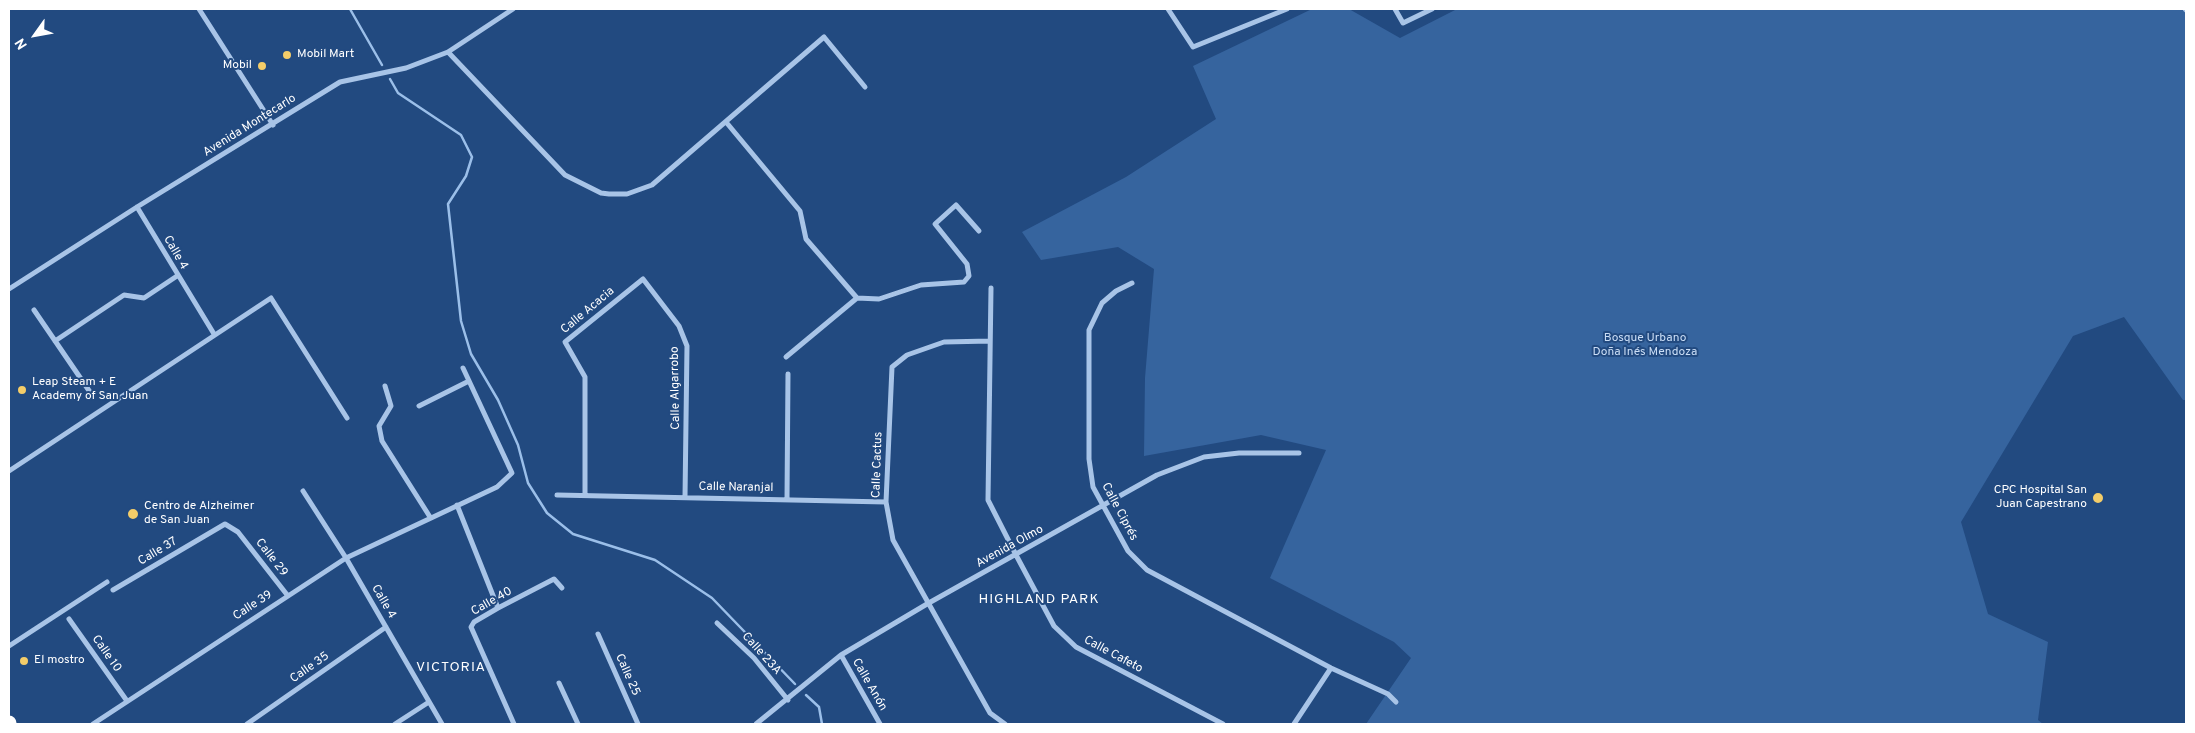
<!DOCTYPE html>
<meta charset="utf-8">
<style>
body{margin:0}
#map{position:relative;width:2195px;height:733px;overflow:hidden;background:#224a80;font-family:Overpass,sans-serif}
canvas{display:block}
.frame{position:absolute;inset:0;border:10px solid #fff;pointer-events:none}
.north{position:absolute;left:10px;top:10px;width:50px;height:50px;-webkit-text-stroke:4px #224a80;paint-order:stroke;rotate:238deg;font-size:14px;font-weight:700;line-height:20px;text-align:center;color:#fff}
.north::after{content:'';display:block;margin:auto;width:18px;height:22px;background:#fff;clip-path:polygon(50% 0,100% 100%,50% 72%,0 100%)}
</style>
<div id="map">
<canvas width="2195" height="733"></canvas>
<div class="frame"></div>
<div class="north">N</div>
</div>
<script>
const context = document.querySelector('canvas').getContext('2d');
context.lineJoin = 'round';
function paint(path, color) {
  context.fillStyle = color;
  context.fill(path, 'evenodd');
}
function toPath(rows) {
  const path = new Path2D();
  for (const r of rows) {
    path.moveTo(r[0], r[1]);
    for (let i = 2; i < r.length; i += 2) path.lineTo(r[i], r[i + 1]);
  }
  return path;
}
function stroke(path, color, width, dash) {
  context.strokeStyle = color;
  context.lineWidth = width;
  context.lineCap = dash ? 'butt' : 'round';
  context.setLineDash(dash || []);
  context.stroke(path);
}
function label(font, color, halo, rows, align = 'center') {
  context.font = font + ' Overpass,sans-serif';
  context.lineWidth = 4;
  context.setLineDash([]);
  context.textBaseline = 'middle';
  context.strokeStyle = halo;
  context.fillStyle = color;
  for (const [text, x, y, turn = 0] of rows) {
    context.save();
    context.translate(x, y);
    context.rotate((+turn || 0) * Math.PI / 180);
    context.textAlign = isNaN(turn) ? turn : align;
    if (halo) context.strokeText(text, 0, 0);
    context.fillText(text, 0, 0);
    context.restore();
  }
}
paint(toPath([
 [1312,9,1349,9,1400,38,1457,9,2186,9,2186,400,2183,400,2124,317,2073,336,1961,522,1988,614,2048,642,2038,720,2043,724,1366,724,1411,658,1394,642,1270,578,1326,450,1261,435,1144,456,1145,378,1154,269,1118,247,1041,260,1022,232,1126,177,1216,119,1193,66]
]), '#36649e');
stroke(toPath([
 [350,9,382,65],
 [390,79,398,93,461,135,472,157,466,176,448,204,461,321,471,354,498,400,518,445,528,483,547,513,573,534,655,560,712,598,795,684],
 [806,695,819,707,822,724]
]), '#9bbfe9', 2.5);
stroke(toPath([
 [199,9,273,125],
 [1168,9,1193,47,1287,9],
 [1395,9,1403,23,1432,9],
 [2185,9,2186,10],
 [448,52,565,175,601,193,609,194,627,194,652,185,824,37,865,87],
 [726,122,800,211,806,239,857,298,879,299,921,285,964,282,969,276,967,264,935,224,956,205,979,231],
 [137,207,214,334],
 [1132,283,1116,291,1102,303,1089,330,1089,459,1093,487,1128,551,1147,570,1331,668,1388,694,1396,702],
 [991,288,988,500,1016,555,1054,626,1076,647,1223,724],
 [9,289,137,207,340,82,406,68,448,52,513,9],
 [34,310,92,395],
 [55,341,124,295,144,298,177,276],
 [990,341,944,342,907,355,892,367,886,502,893,540,990,713,1005,724],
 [786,357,857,298],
 [385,386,391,406,379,426,382,441,430,517],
 [419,406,469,381],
 [9,471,271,298,347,418],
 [303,491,346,558,442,724],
 [557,495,886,502],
 [585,495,585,377,565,342,643,279,679,326,687,346,685,497],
 [787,499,788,374],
 [457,505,498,608],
 [113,590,225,524,238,532,288,596],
 [69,619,127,701],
 [717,623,754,658,788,700],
 [598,634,638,724],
 [9,646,107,582],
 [841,655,880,724],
 [559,683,578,724],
 [93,724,346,558,497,487,512,473,463,368],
 [247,724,386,627],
 [395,724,429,702],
 [514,724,471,627,474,622,498,608,554,579,562,588],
 [756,724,841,655,927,604,1157,475,1204,457,1239,453,1299,453],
 [1294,724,1331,668]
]), '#a8c4e7', 5);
stroke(toPath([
 [9,723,9,724]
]), '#fff', 15);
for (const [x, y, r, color] of [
 [287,55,5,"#f4cd69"],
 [262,66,5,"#f4cd69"],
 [22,390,5,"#f4cd69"],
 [2098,498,6,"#f4cd69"],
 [133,514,6,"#f4cd69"],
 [24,661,5,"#f4cd69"]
]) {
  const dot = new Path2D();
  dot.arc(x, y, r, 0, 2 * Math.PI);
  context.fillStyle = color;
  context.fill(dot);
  stroke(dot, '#224a80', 2);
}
label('12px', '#fff', '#224a80', [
 ["Mobil Mart",297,55],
 ["Mobil",252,66,"right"],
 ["Leap Steam + E",32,383],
 ["Academy of San Juan",32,397],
 ["CPC Hospital San",2087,491,"right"],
 ["Juan Capestrano",2087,505,"right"],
 ["Centro de Alzheimer",144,507],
 ["de San Juan",144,521],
 ["El mostro",34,661]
], 'left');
label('12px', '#fff', '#224a80', [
 ["Avenida Montecarlo",250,126,-32],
 ["Calle 4",175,253,60],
 ["Calle Acacia",588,311,-40],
 ["Calle Algarrobo",676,388,-91],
 ["Calle Cactus",878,465,-88],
 ["Calle Naranjal",736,488,1],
 ["Calle Ciprés",1119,512,62],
 ["Avenida Olmo",1010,547,-29],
 ["Calle 37",158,552,-31],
 ["Calle 29",271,558,52],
 ["Calle 4",383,602,60],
 ["Calle 40",492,602,-30],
 ["Calle 39",253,606,-33],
 ["Calle 10",106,654,55],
 ["Calle 23A",761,654,48],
 ["Calle Cafeto",1113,655,28],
 ["Calle 35",310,668,-35],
 ["Calle 25",627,675,66],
 ["Calle Anón",869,685,60]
]);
label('12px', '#cbdef6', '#224a80', [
 ["Bosque Urbano",1645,339],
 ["Doña Inés Mendoza",1645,353]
]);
context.letterSpacing = '1px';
label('14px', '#fff', '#224a80', [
 ["HIGHLAND PARK",1039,600],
 ["VICTORIA",451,668]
]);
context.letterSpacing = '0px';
</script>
